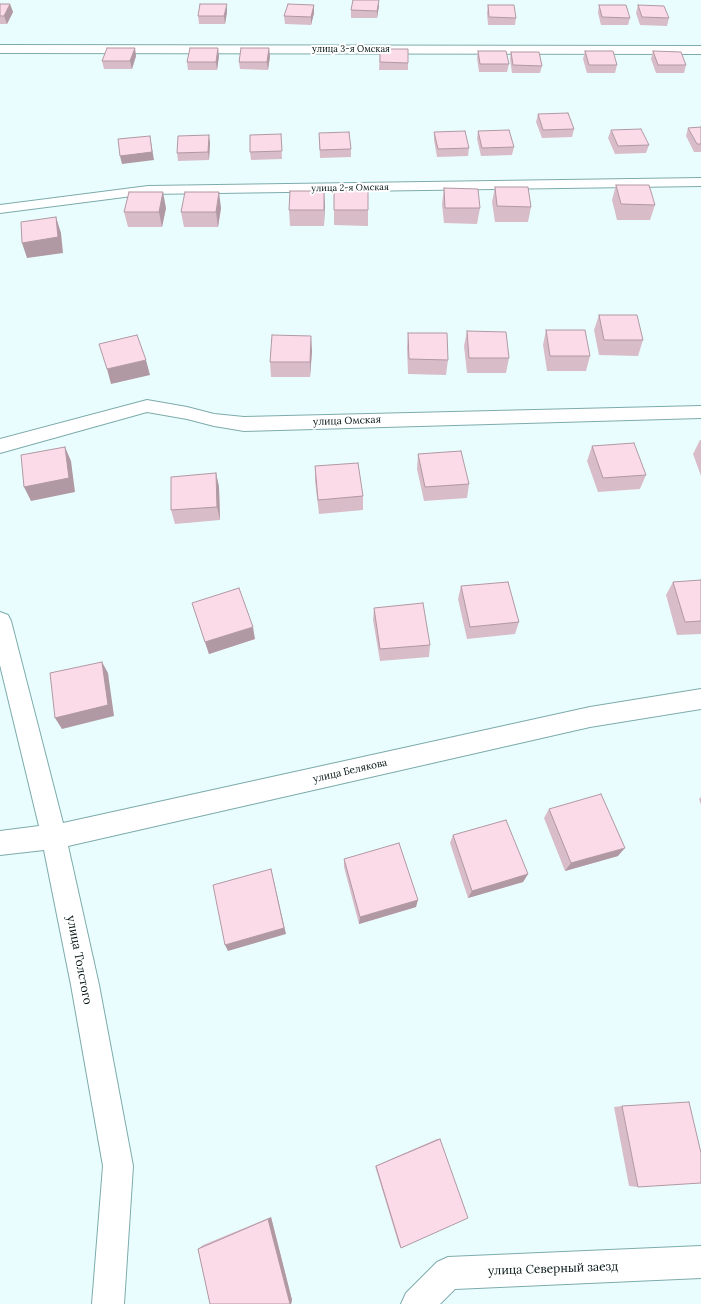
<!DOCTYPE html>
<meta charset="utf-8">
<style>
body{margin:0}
canvas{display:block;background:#eafdfe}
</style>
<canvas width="701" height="1304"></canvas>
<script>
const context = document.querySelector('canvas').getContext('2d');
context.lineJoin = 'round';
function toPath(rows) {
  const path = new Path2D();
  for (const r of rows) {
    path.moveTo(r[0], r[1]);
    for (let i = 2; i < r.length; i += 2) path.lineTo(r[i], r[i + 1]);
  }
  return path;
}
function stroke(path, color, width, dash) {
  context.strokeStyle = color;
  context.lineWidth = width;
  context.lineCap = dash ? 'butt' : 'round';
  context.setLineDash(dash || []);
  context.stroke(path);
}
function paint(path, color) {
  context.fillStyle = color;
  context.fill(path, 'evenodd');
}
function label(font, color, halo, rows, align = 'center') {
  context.font = font + ' Lora,serif';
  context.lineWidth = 4;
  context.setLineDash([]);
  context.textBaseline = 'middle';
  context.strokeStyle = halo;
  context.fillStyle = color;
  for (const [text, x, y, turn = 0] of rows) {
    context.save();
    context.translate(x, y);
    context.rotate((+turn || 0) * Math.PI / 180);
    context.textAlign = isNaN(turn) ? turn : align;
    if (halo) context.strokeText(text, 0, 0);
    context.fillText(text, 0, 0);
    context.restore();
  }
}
const minor = toPath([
 [0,45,701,46,701,54,0,53,0,45],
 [701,178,701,186,148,194,0,213,0,205,148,186,701,178],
 [147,400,187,407,214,414,244,417,701,406,701,418,244,431,214,426,187,419,147,412,0,453,0,439,147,400],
 [0,612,8,615,11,621,63,823,590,707,701,689,701,709,590,727,68,846,99,985,133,1166,124,1304,92,1304,103,1166,71,985,44,850,0,855,0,831,39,826,0,665,0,612],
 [701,1246,701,1278,455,1289,440,1304,401,1304,406,1293,437,1262,448,1257,701,1246]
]);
stroke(minor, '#7dabac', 2);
paint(minor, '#fff');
paint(toPath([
 [0,4,10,4,13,12,7,24,0,24],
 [314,5,314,13,311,25,285,24,284,16],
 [488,5,516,18,515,25,488,25,487,13],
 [599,5,630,18,628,25,601,25,598,13],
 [638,5,669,18,667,26,640,25,636,13],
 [379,6,377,18,351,18,351,10],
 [227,12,225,24,199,24,198,16],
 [380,49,408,63,408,70,379,70],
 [478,51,509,64,507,72,479,72,477,58],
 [585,51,617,65,615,73,587,73,583,59],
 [653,51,686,65,684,73,656,73,651,59],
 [511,52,542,66,540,73,512,73,510,59],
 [136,56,132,69,104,69,102,61],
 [219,56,217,70,188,70,187,62],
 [270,56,268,70,240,69,239,62],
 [538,114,574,129,572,137,542,138,536,122],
 [701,127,701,152,694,152,686,136,688,128],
 [611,130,649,145,646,153,615,154,608,138],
 [478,131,514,147,512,155,481,156,477,139],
 [434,132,469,148,468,156,437,157,434,140],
 [319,133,351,149,351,157,320,158],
 [281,134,282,159,251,160,250,152],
 [210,143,209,160,178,161,177,153],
 [616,185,655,205,650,220,617,220,612,200],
 [495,187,531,207,528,222,495,222,492,202],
 [444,188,480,208,477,224,444,223,442,204],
 [324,191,324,226,290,226,289,210],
 [166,208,162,227,128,227,124,212],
 [221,208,218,227,184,227,181,212],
 [334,210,368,210,368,226,334,225],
 [599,315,643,340,638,356,599,355,594,330],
 [546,330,590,356,586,371,547,371,543,345],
 [467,331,509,358,506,373,467,373,464,346],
 [408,333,448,360,446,375,408,374,407,348],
 [312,351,310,377,271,377,270,362],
 [700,440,701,440,701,476,693,454],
 [592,446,646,475,640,489,598,492,587,461],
 [418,454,469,484,467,498,424,501,417,469],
 [315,466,363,496,363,510,319,514,315,481],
 [216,473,219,487,220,520,175,524,171,510],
 [701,580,701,634,677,635,666,595,673,582],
 [461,586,519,622,515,634,467,639,458,599],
 [192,603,255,639,209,654],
 [374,608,430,645,429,657,380,661,373,620],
 [701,797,701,805,699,799],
 [549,809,618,856,565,871,544,818],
 [453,835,528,874,523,882,468,898,450,843],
 [344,859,416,907,359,924,344,867],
 [622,1106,638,1187,629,1186,614,1107],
 [437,1139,440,1139,401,1248,399,1245,375,1166],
 [271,1217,292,1300,291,1304,210,1304,198,1249,203,1245]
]), '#d8bcc8');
paint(toPath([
 [379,0,379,6,377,18,377,11],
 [10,4,13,12,7,24,4,16],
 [227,4,227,12,225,24,224,16],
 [314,5,314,13,311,25,311,17],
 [135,48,136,56,132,69,130,61],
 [218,48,219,56,217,70,216,62],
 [269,48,270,56,268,70,267,62],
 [209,135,210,143,209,160,208,152],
 [150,136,154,160,122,164,120,156],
 [324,191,325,206,324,226],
 [163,192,166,208,162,227,159,212],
 [219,192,221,208,218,227,216,212],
 [56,217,61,233,63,253,27,258,22,243],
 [311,336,312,351,310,377,310,362],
 [146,360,150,375,111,384,107,369],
 [65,447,71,461,75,492,31,501,24,487],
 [216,473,219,487,220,520,217,507],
 [253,627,255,639,209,654,205,642],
 [102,662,108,673,114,716,62,729,55,718],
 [625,848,618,856,565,871,571,863],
 [271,869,286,934,228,951,225,945],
 [528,874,523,882,468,898,472,891],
 [418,900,416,907,359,924,360,917],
 [271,1217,292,1300,291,1304,290,1304,268,1219]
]), '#b099a2');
const building = toPath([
 [353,0,379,0,377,11,351,10,353,0],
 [0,4,10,4,4,16,0,16,0,4],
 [200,4,227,4,224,16,198,16,200,4],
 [288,4,314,5,311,17,284,16,288,4],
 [488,5,514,5,516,18,489,17,488,5],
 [599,5,626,5,630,18,602,17,599,5],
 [638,5,664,6,669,18,642,17,638,5],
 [107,48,135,48,130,61,102,61,107,48],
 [190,48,218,48,216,62,187,62,190,48],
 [241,48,269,48,267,62,239,62,241,48],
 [380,49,408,49,408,63,380,62,380,49],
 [478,51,506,51,509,64,480,64,478,51],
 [585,51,613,51,617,65,589,65,585,51],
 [653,51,681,52,686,65,658,65,653,51],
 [511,52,539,52,542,66,513,65,511,52],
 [568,113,574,129,543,130,538,114,568,113],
 [701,127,701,144,697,144,688,128,701,127],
 [641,129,649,145,618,146,611,130,641,129],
 [509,130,514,147,482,148,478,131,509,130],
 [465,131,469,148,438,149,434,132,465,131],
 [349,132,351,149,320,150,319,133,349,132],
 [281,134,282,151,250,152,250,135,281,134],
 [209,135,208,152,177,153,178,136,209,135],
 [150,136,152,152,120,156,118,139,150,136],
 [616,185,649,185,655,205,621,204,616,185],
 [495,187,528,187,531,207,497,206,495,187],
 [444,188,478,189,480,208,445,208,444,188],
 [368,190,368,210,334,210,334,191,368,190],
 [290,191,324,191,324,210,289,210,290,191],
 [129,192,163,192,159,212,124,212,129,192],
 [185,192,219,192,216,212,181,212,185,192],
 [56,217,58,237,22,243,21,222,56,217],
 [599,315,637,315,643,340,604,340,599,315],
 [546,330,585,330,590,356,550,356,546,330],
 [467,331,506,332,509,358,469,358,467,331],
 [408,333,447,333,448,360,409,359,408,333],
 [137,335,146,360,107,369,99,344,137,335],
 [272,335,311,336,310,362,270,362,272,335],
 [634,443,646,475,603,478,592,446,634,443],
 [65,447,69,478,24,487,21,455,65,447],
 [461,451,469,484,425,487,418,454,461,451],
 [358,463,363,496,318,500,315,466,358,463],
 [216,473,217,507,171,510,171,477,216,473],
 [701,580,701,621,685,622,673,582,701,580],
 [508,582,519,622,470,627,461,586,508,582],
 [239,588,253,627,205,642,192,603,239,588],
 [423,603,430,645,380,649,374,608,423,603],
 [102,662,108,705,55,718,50,673,102,662],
 [601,794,625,848,571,863,549,809,601,794],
 [506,820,528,874,472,891,453,835,506,820],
 [399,843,418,900,360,917,344,859,399,843],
 [271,869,284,928,225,945,213,885,271,869],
 [689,1102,701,1153,701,1183,638,1187,622,1106,689,1102],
 [440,1139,468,1218,401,1248,376,1166,440,1139],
 [268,1219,290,1304,210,1304,198,1249,268,1219]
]);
paint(building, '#fbdbe8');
stroke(building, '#b099a2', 1);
label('9px', '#011111', '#fff', [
 ["улица 3-я Омская",351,49],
 ["улица 2-я Омская",350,188,-1]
]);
label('10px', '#011111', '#fff', [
 ["улица Омская",347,421,-2],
 ["улица Белякова",350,771,-13]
]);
label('12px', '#011111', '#fff', [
 ["улица Толстого",79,960,79],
 ["улица Северный заезд",553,1269,-2]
]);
</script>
